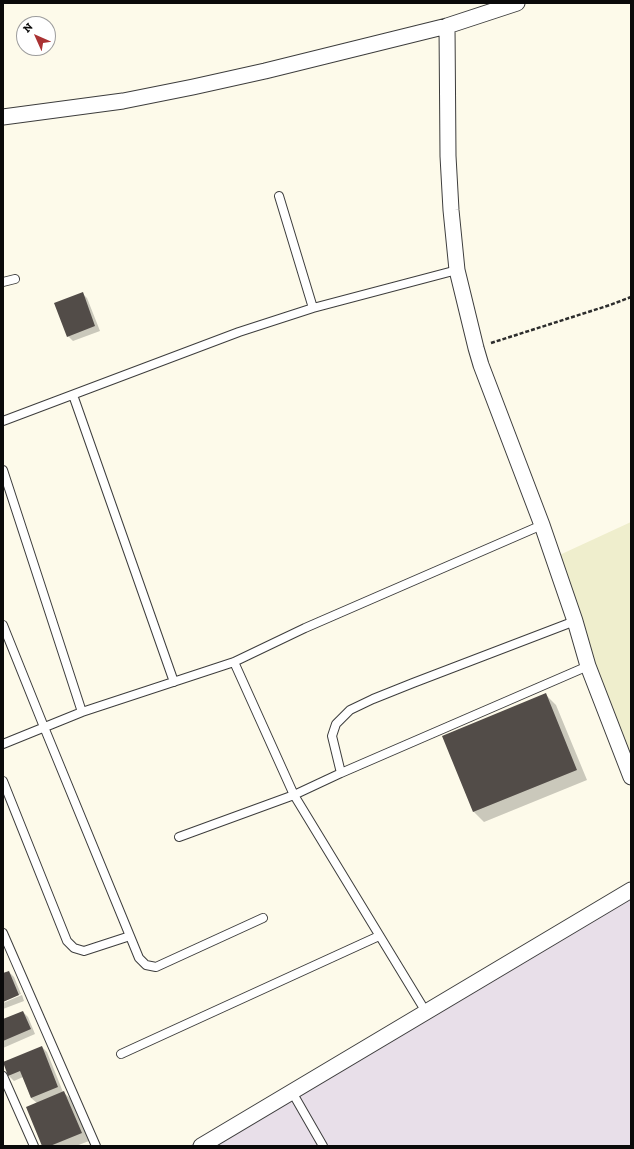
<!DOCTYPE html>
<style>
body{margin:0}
#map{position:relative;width:634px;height:1149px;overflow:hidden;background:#fdfaea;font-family:"Zilla Slab",serif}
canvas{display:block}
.frame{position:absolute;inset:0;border:4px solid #0a0a0a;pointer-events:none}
.north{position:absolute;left:16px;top:16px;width:40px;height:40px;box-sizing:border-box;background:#fff;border:1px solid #9d9d9d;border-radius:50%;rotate:315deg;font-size:11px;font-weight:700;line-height:16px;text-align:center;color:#0a0a0a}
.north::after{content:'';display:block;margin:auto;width:14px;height:18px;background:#aa3233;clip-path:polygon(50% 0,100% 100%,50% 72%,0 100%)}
</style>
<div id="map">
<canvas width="634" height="1149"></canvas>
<div class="frame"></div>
<div class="north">N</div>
</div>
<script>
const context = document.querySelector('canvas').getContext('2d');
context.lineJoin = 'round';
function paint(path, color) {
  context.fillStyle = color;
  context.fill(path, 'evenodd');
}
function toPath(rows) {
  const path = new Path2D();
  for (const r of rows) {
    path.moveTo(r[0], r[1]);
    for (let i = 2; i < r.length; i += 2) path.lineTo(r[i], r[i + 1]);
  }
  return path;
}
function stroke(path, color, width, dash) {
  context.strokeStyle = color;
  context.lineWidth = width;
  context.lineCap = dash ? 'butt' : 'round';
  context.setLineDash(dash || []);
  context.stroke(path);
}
paint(toPath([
 [631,890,631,1146,189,1146]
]), '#e8dfe9');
paint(toPath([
 [631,522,631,777,553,558]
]), '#efeecd');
paint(toPath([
 [82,293,87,298,100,331,73,341,68,336],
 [545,694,556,705,587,780,484,822,474,812,443,737],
 [9,972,14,977,21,994,3,1001,3,974],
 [22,995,24,1001,3,1009,3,1003],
 [23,1012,28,1017,35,1034,3,1048,3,1020],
 [42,1047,47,1052,63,1092,72,1100,89,1141,76,1146,44,1146,37,1103,31,1098,23,1077,14,1081,9,1076]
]), '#0003');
paint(toPath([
 [83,292,95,326,67,337,54,303],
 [546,693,577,770,473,812,442,736],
 [9,971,19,995,3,1002,3,973],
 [23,1011,31,1029,3,1041,3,1019],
 [42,1046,58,1087,31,1098,20,1071,8,1076,3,1062],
 [64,1091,82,1133,50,1146,42,1146,26,1107]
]), '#524c48');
const service = toPath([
 [279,196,313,308],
 [3,282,15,279],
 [73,395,174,682],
 [3,421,239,332,313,308,457,270],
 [3,470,82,712],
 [3,625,44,727,139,958,146,965,156,967,263,918],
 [234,662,294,795,426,1012],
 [3,744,82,712,234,662,305,628,542,525],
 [341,773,332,736,336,724,350,710,373,699,413,683,575,621],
 [3,781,67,941,74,948,84,951,130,936],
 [179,837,294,795,341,773,588,666],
 [3,933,96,1146],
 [121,1054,379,936],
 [3,1076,34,1146],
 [292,1092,323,1146]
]);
const minor = toPath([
 [447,26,448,156,451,210,457,270,476,348,481,365,542,525,575,621,588,666,631,777],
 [3,117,123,101,193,87,265,71,447,26,517,3],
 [201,1146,631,890]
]);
stroke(service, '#3d3d3d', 10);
stroke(minor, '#3d3d3d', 17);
stroke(toPath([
 [491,343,610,305,631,297]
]), '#2c2c2c', 2.5, [4, 2]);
stroke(service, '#fff', 8);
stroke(minor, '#fff', 15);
</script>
